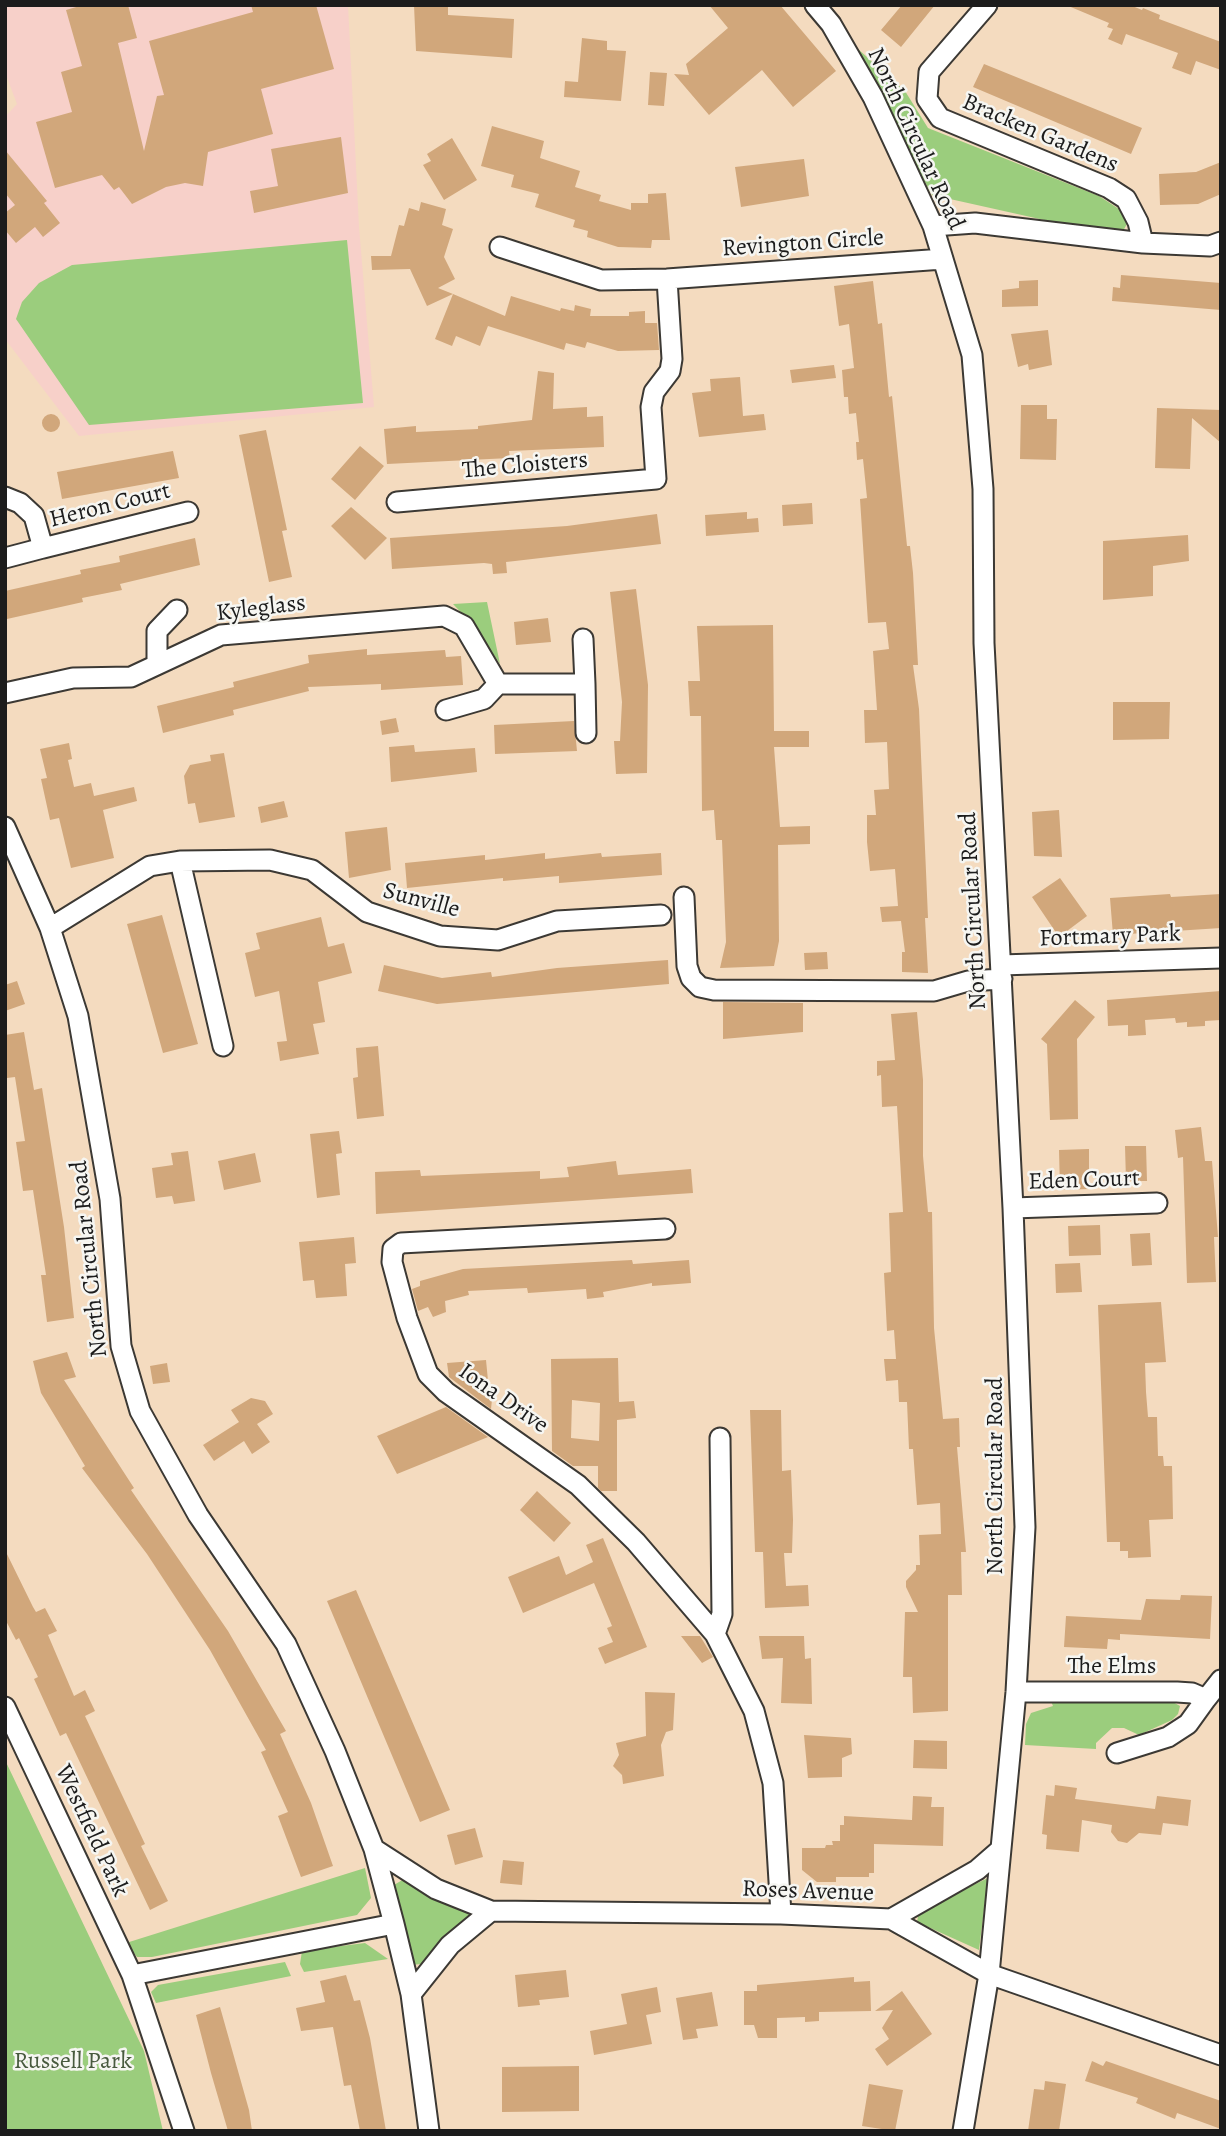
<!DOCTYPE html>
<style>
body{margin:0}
#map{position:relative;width:1226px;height:2136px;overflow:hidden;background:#f4dbbf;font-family:Alegreya,serif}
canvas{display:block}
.frame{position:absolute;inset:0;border:7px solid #1c1c1c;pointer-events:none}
</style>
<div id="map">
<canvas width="1226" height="2136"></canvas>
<div class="frame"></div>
</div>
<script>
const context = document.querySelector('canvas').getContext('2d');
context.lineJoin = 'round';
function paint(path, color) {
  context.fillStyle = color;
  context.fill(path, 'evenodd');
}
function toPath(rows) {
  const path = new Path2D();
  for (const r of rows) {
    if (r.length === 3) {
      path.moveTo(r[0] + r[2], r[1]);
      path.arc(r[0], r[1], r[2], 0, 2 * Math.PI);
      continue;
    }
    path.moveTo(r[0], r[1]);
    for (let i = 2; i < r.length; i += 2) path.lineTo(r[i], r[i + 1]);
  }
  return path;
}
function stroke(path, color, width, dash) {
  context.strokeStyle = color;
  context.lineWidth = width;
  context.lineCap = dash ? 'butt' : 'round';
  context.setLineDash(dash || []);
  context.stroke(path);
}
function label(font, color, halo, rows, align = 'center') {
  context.font = font + ' Alegreya,serif';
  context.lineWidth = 5;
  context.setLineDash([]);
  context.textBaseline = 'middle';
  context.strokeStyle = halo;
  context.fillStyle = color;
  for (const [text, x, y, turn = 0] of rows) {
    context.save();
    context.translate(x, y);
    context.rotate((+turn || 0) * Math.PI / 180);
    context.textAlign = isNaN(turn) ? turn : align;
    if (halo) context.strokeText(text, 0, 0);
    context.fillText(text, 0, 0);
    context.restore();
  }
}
paint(toPath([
 [5,5,348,5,359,227,374,407,79,436,5,339,5,117,17,104,5,72]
]), '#f7d0c9');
paint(toPath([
 [849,41,905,91,928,128,1099,196,1122,211,1128,222,1122,233,1107,234,932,195],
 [347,240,363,403,89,425,16,319,22,302,39,283,72,265],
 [487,602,500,664,476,628,453,604],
 [1050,1699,1171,1701,1180,1706,1178,1714,1172,1720,1139,1735,1124,1728,1112,1728,1096,1743,1096,1749,1025,1745,1026,1724,1031,1713,1053,1706],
 [5,1760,144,2051,163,2131,5,2131],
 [365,1868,371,1898,357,1915,152,1957,137,1957,126,1943],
 [988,1878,979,1950,917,1922,919,1911],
 [404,1879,475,1916,421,1964,411,1965,394,1885],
 [365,1943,388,1959,304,1972,300,1964,302,1951],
 [285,1962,291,1976,156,2003,151,1992,158,1985]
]), '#9bcd7d');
paint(toPath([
 [83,5,128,5,137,38,118,43,144,151,157,96,164,95,149,41,253,12,251,5,316,5,334,69,261,89,273,134,208,152,203,186,185,183,166,187,132,204,119,187,114,190,102,175,55,188,36,122,72,112,61,72,82,66,66,10],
 [414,5,448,5,448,15,514,19,512,58,416,51],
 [709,5,780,5,836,71,793,107,762,70,709,115,674,74,689,75,686,64,728,28],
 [902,5,935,5,901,47,881,30],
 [1066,5,1130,5,1142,10,1143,8,1160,15,1159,19,1221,42,1221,70,1196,61,1191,75,1172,68,1178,53,1126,34,1122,45,1108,39,1113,29,1107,27,1109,23],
 [582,38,607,41,607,50,626,51,621,101,564,97,565,81,578,82],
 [984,64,1142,128,1131,154,973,87],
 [650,72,667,73,664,106,648,105],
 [492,126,544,141,540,158,580,171,575,187,601,195,599,201,631,210,631,203,648,203,648,194,666,193,670,240,652,240,651,248,618,247,587,237,588,231,573,227,575,220,535,207,539,194,511,187,514,175,481,166],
 [341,137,348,193,254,213,250,191,278,186,271,149],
 [452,138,477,180,444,200,423,165,431,161,427,154],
 [5,150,47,201,44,203,60,223,43,237,35,227,16,243,5,230,5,213,15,205,5,193],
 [804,159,809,196,741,207,735,167],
 [1221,162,1221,194,1198,204,1160,205,1159,174,1196,172],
 [421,202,446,209,442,225,453,229,444,257,455,279,438,288,453,294,427,306,410,269,372,270,371,256,391,256,399,225,404,226,409,208,419,211],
 [1121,275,1221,283,1221,310,1112,301,1113,287,1120,288],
 [1038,280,1038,306,1002,307,1002,290,1019,288,1019,281],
 [873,281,878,324,882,323,889,397,892,396,907,546,910,546,913,573,918,665,913,665,919,709,928,918,925,918,928,973,902,972,902,952,905,952,901,921,882,922,880,907,898,906,895,869,870,871,867,842,867,815,876,815,874,790,889,789,887,742,865,743,864,710,877,710,873,651,889,649,886,622,868,623,860,499,867,498,863,459,857,460,856,442,859,442,856,413,849,414,848,397,844,397,842,370,854,368,849,324,839,326,834,286],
 [453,294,505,316,511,296,560,311,561,308,574,311,575,305,591,309,590,316,629,316,629,312,645,311,645,323,657,323,659,350,618,351,587,342,585,348,566,343,564,350,488,326,480,346,456,336,452,346,435,339],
 [1048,330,1052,365,1029,370,1028,364,1018,367,1011,334],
 [834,365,836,378,792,383,790,370],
 [538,371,554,373,553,409,587,407,587,417,603,416,604,447,509,451,510,458,387,464,384,429,416,426,416,432,478,429,478,426,532,420],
 [740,377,743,416,764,414,766,430,699,437,692,393,711,391,710,379],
 [1021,405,1047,405,1047,419,1057,419,1056,460,1020,459],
 [1157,408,1221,410,1221,443,1192,418,1190,469,1155,468],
 [51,423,9],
 [266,430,287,530,282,531,292,577,269,582,239,435],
 [360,446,384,466,355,500,331,479],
 [173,451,179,478,62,499,57,472],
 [812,503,813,524,783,526,782,505],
 [351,507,387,538,365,560,331,526],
 [747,512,747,519,758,518,759,532,706,536,705,515],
 [657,514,661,544,515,561,506,562,507,573,493,574,492,564,484,563,392,569,390,538,567,526],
 [1188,535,1189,561,1153,566,1153,596,1103,600,1103,541],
 [195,538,200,565,120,584,122,590,82,598,83,602,7,619,5,591,81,574,80,570,120,562,119,556],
 [636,589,648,685,647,773,616,774,614,741,620,741,622,702,610,592],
 [548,618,551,642,516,645,514,622],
 [773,625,774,731,809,731,809,747,774,747,780,827,810,826,810,844,778,845,779,941,774,966,720,968,726,942,722,840,716,840,714,810,702,811,701,716,690,716,688,681,700,681,697,626],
 [367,649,367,655,445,650,446,657,461,656,463,685,381,690,381,684,308,687,309,691,233,710,234,715,163,733,157,706,234,687,233,682,309,663,308,655],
 [1113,702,1170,702,1169,739,1113,740],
 [396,718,399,732,382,735,380,721],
 [574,721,577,751,495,754,494,725],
 [69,743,72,759,68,760,74,787,91,783,94,796,134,787,137,801,103,810,114,858,71,868,59,818,50,820,41,779,47,778,40,749],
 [414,745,415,752,475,748,477,772,391,782,389,747],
 [224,753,235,817,199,823,195,803,188,804,184,776,190,765,211,761,210,755],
 [284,801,288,817,261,823,258,807],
 [1059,810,1062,857,1034,856,1032,812],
 [387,827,391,870,349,878,345,832],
 [545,853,545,859,601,853,602,857,661,853,662,875,559,883,559,876,503,881,503,878,407,888,405,863,485,855,485,860],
 [1060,878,1087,916,1059,937,1032,897],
 [1170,894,1171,897,1221,894,1221,928,1113,935,1110,898],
 [162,915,198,1044,163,1053,127,924],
 [321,917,328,947,344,943,352,973,318,982,325,1022,313,1024,319,1054,280,1061,277,1042,287,1041,279,991,255,997,245,953,260,949,256,933],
 [827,952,828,969,805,970,804,953],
 [668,960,669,984,437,1004,378,991,384,965,442,978,491,972,492,977,557,968],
 [17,981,25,1004,5,1011,5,985],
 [1221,991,1221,1020,1205,1021,1205,1026,1187,1027,1187,1022,1176,1023,1175,1018,1145,1020,1146,1035,1128,1036,1128,1025,1108,1026,1107,1000],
 [1075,1000,1095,1017,1077,1039,1078,1119,1050,1120,1047,1044,1041,1039],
 [723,1002,803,1003,803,1032,723,1039],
 [917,1012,923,1080,923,1156,928,1212,932,1212,934,1328,943,1419,959,1418,960,1447,957,1447,966,1552,961,1552,962,1595,948,1595,948,1711,913,1713,912,1677,903,1677,905,1612,918,1612,906,1587,906,1581,916,1570,916,1565,920,1565,919,1535,941,1534,940,1503,917,1505,913,1449,909,1449,907,1402,899,1402,898,1380,886,1381,884,1359,896,1359,894,1330,887,1331,884,1273,891,1272,889,1213,903,1212,897,1106,882,1107,881,1075,877,1076,877,1061,895,1060,891,1014],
 [24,1032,34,1090,42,1088,64,1227,74,1318,47,1322,41,1275,46,1275,33,1190,23,1191,16,1142,25,1141,15,1077,7,1078,5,1035],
 [378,1046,384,1116,357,1119,353,1078,358,1077,356,1048],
 [1201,1127,1205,1161,1212,1161,1218,1237,1214,1237,1216,1282,1187,1283,1183,1157,1178,1158,1175,1130],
 [339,1131,342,1153,336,1154,340,1195,317,1198,310,1134],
 [1125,1146,1146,1146,1147,1181,1126,1181],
 [1089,1149,1089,1189,1060,1190,1059,1150],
 [188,1151,195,1201,174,1204,172,1196,156,1198,152,1168,173,1165,171,1153],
 [255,1153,261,1182,224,1190,218,1161],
 [616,1161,618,1175,691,1169,693,1193,376,1214,375,1172,420,1170,421,1176,540,1171,540,1179,569,1177,567,1167],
 [1100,1225,1101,1255,1069,1256,1068,1226],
 [1150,1233,1152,1265,1132,1266,1130,1234],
 [354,1237,356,1263,345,1264,347,1296,316,1298,314,1280,303,1281,299,1242],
 [632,1260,633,1264,689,1260,691,1283,652,1286,652,1283,603,1292,604,1297,587,1299,586,1289,528,1293,527,1288,468,1291,469,1295,445,1301,446,1312,433,1317,428,1307,418,1311,412,1289,420,1286,420,1281,463,1269],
 [1080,1263,1082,1292,1056,1293,1055,1264],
 [1161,1302,1166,1362,1145,1363,1146,1392,1148,1417,1157,1417,1158,1456,1163,1456,1164,1466,1172,1466,1173,1519,1149,1520,1151,1557,1128,1558,1128,1551,1120,1551,1120,1542,1107,1542,1098,1305],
 [67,1352,76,1377,64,1380,134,1488,131,1490,228,1631,286,1731,280,1734,311,1803,333,1866,301,1877,278,1816,288,1812,261,1752,266,1750,210,1650,147,1554,82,1468,85,1466,41,1393,33,1361],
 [618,1358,619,1402,634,1401,636,1418,617,1420,617,1491,601,1491,598,1488,598,1466,573,1466,552,1451,551,1359],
 [572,1400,600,1403,599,1441,571,1438],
 [486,1360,489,1391,493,1390,491,1409,449,1377,447,1363],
 [167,1363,170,1382,153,1384,150,1366],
 [251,1398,265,1401,273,1414,257,1424,270,1442,252,1454,244,1441,214,1461,203,1445,239,1422,231,1410],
 [446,1407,488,1437,397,1474,377,1436],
 [750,1410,781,1410,782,1471,791,1470,793,1520,792,1553,784,1553,786,1586,808,1585,809,1606,765,1608,763,1552,755,1552],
 [537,1491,571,1523,554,1542,520,1510],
 [603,1538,647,1647,605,1664,598,1648,613,1642,607,1628,612,1626,594,1583,523,1613,508,1577,559,1556,566,1575,593,1562,586,1545],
 [5,1550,33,1607,36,1612,45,1608,57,1631,48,1635,74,1696,85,1690,95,1711,85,1716,145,1844,141,1846,168,1901,150,1910,66,1733,60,1736,34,1679,38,1677,19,1638,16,1640,5,1619],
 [356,1590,450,1810,420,1822,327,1601],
 [1181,1595,1212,1596,1210,1639,1120,1634,1120,1640,1108,1639,1107,1649,1064,1647,1066,1616,1141,1620,1146,1599,1180,1600],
 [681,1636,700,1636,713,1657,702,1663],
 [759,1636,804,1636,805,1659,811,1658,812,1704,781,1703,783,1658,762,1659],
 [645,1692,675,1693,673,1730,666,1732,661,1745,664,1776,623,1784,622,1775,613,1766,619,1755,616,1743,646,1736],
 [804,1735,851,1738,852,1754,842,1758,842,1777,808,1778],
 [914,1740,947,1741,947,1769,913,1768],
 [1055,1785,1077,1788,1075,1799,1155,1809,1157,1796,1191,1800,1188,1826,1163,1823,1161,1835,1139,1833,1127,1843,1118,1841,1111,1832,1112,1825,1082,1820,1079,1852,1046,1849,1047,1835,1042,1834,1046,1795,1054,1796],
 [913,1796,932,1797,931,1807,944,1807,943,1846,874,1844,874,1873,869,1873,869,1877,836,1877,836,1882,817,1882,802,1870,802,1848,825,1848,826,1845,833,1845,832,1841,840,1841,840,1825,844,1825,844,1816,912,1820],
 [475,1828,483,1857,455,1865,447,1835],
 [503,1860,524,1862,522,1885,500,1883],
 [566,1970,569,1997,539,2000,540,2005,518,2007,515,1975],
 [346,1975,354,2001,360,2000,370,2038,386,2131,360,2131,351,2085,344,2086,333,2027,301,2031,296,2008,325,2002,320,1981],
 [854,1977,854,1982,870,1981,871,2011,819,2012,819,2021,805,2022,805,2017,777,2018,777,2038,758,2038,754,2025,744,2025,744,1991,757,1991,757,1985],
 [657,1987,661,2012,646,2015,652,2044,594,2055,590,2031,627,2024,621,1994],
 [902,1991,932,2034,887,2066,875,2049,889,2039,882,2028,893,2010,875,2011],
 [712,1992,718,2026,696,2029,698,2038,683,2040,676,1998],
 [220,2007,249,2110,252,2131,228,2131,211,2073,196,2015],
 [1092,2061,1103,2066,1106,2061,1221,2101,1221,2129,1177,2113,1175,2119,1136,2103,1138,2098,1085,2081],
 [579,2066,579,2111,502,2112,502,2067],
 [1045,2081,1066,2084,1059,2131,1028,2131,1034,2089,1044,2090],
 [869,2084,903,2090,895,2131,862,2126]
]), '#d1a77b');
const minor = toPath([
 [815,5,831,24,873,97,933,226,972,355,983,489,984,643,1013,1208,1025,1527,1016,1692,989,1974,963,2131],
 [987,5,929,72,927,99,940,118,1109,188,1126,199,1138,222,1143,243],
 [933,226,975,223,1143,243,1210,246,1221,242],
 [500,247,601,280,667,279,943,259],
 [5,497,20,503,34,516,43,548,188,512],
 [397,502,656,479,651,407,654,392,670,371,672,359,667,279],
 [5,558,43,548],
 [157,664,157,631,177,610],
 [585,684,586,733],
 [5,693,73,678,131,677,221,635,444,616,464,626,498,684,585,684,583,639],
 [446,710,484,699,498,684],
 [5,827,50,928,78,1016,110,1199,121,1346,140,1411,198,1515,286,1644,335,1751,374,1849,394,1924,411,1994,429,2131],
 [180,861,223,1046],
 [684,897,687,966,691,978,700,987,714,990,934,991,968,981,1002,979],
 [50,928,150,866,180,861,270,860,312,870,367,912,440,936,498,940,557,921,661,915],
 [1001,965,1221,958],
 [1013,1208,1157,1203],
 [665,1229,401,1243,393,1249,392,1262,407,1318,428,1374,446,1392,578,1485,636,1542,715,1634,754,1711,773,1783,781,1914],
 [715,1634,722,1614,720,1438],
 [1016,1692,1177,1692,1192,1693,1206,1699,1221,1680],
 [5,1707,132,1975,184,2131],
 [1117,1753,1168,1737,1188,1724,1206,1699],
 [374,1849,436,1889,491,1911,781,1914,891,1919,989,1974,1221,2055],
 [891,1919,977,1870,1000,1850],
 [132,1975,394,1924],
 [411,1994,450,1945,491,1911]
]);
stroke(minor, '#3c3934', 23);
stroke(minor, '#fff', 19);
label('24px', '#1c1c1c', '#f6f6f2', [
 ["Bracken Gardens",1040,134,23],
 ["North Circular Road",915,139,65],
 ["Revington Circle",803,244,-4],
 ["The Cloisters",525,466,-5],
 ["Heron Court",110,506,-14],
 ["Kyleglass",261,609,-7],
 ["Sunville",421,901,15],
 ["North Circular Road",974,911,-93],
 ["Fortmary Park",1110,937,-2],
 ["Eden Court",1084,1181,-2],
 ["North Circular Road",90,1259,-96],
 ["Iona Drive",503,1399,35],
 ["North Circular Road",996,1476,-90],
 ["The Elms",1112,1667],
 ["Westfield Park",91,1831,65],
 ["Roses Avenue",808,1892,2]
]);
label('24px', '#485a3e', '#f6f6f2', [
 ["Russell Park",73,2062]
]);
</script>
